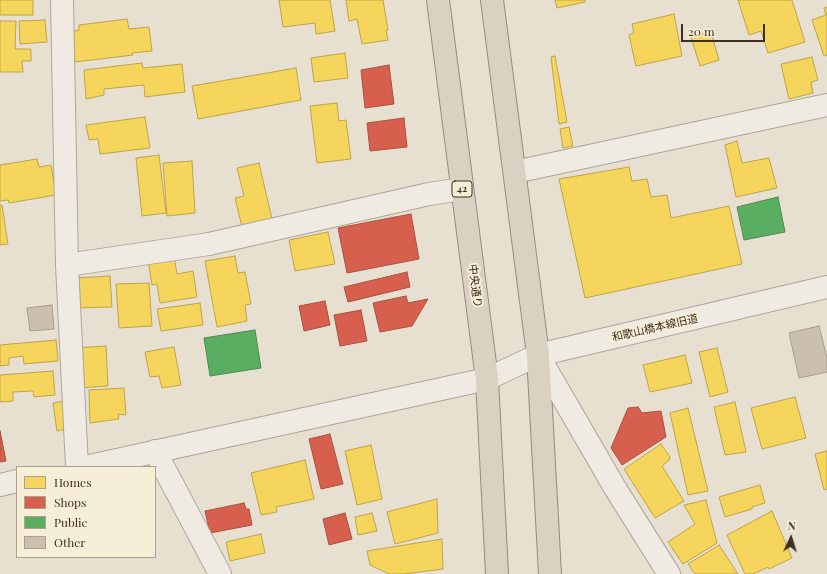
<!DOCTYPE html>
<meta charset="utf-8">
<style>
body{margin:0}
#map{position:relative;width:827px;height:574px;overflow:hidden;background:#e7e0d1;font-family:"Playfair Display",serif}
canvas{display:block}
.legend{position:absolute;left:16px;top:466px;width:140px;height:92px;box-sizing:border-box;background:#f7eed8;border:1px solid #ada18e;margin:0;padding:5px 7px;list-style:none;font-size:12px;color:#3d2e20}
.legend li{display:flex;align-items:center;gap:8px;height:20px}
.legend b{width:20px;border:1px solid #ada18e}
.north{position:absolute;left:771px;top:518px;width:40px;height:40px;-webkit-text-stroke:3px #f7eed8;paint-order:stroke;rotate:4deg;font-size:11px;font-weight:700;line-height:16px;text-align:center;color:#3d2e20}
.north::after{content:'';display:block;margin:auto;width:14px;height:18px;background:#3d2e20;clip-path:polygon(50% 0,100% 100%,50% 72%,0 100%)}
.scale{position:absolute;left:681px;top:24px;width:84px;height:18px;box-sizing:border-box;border:2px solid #3d2e20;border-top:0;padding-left:5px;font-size:12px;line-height:14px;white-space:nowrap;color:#3d2e20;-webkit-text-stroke:3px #f7eed8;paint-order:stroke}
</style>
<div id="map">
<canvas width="827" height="574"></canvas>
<ul class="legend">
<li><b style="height:11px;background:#f6d55c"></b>Homes</li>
<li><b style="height:11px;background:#d6604d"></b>Shops</li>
<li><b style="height:11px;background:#5aae61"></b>Public</li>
<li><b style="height:11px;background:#cbbfb2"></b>Other</li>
</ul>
<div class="north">N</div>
<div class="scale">20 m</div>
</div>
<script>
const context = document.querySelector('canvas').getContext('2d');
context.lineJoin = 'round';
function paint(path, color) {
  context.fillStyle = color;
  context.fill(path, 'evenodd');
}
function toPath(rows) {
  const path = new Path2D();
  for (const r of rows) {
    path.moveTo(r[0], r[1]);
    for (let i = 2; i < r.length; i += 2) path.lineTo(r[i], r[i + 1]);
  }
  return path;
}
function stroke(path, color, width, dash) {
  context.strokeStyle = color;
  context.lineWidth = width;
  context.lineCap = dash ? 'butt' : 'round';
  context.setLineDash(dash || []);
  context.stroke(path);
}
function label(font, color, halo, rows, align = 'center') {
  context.font = font + ' "Playfair Display","Noto Sans JP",serif';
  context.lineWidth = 4;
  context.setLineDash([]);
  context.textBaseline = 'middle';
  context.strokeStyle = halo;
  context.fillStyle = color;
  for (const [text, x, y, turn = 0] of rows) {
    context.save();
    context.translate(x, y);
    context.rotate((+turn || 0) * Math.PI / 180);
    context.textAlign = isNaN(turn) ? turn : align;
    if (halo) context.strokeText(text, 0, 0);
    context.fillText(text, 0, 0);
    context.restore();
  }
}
const homes = toPath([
 [0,0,33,0,33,15,0,15,0,0],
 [279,0,330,0,335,31,316,34,315,23,283,27,279,0],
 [346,0,383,0,388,30,386,30,388,40,362,44,357,19,349,21,346,0],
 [555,0,585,0,585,2,557,8,555,0],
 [738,0,792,0,805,42,768,53,761,31,749,35,738,0],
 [827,7,827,55,824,56,812,20,826,15,824,8,827,7],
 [674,14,682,56,636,66,629,35,634,33,632,24,674,14],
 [127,19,129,29,149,27,152,51,132,53,133,55,75,62,70,32,79,30,79,25,127,19],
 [45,20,47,42,20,44,19,21,45,20],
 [0,21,16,21,15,49,31,49,31,61,22,61,23,72,0,72,0,21],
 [711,32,719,60,700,66,691,37,711,32],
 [345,53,348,78,314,82,311,58,345,53],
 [555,56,567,122,559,124,551,57,555,56],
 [812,57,818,80,811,82,813,93,789,99,781,64,812,57],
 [142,63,143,68,182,64,185,92,145,97,144,85,104,89,104,95,86,99,84,70,142,63],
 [296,68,301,100,198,119,192,86,296,68],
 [337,103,339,121,346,120,351,159,317,163,310,106,337,103],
 [145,117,150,148,100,154,98,139,89,140,86,125,145,117],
 [569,127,573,146,563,148,560,129,569,127],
 [737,141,742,163,769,158,777,188,736,197,725,145,737,141],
 [159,155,166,213,142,216,136,158,159,155],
 [37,159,39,167,51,165,56,195,9,203,8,200,0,201,0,165,37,159],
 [192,161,195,213,167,216,163,163,192,161],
 [259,163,272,219,242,227,235,198,244,196,237,168,259,163],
 [629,167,632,181,647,179,651,197,667,195,671,218,729,206,742,264,585,298,559,179,629,167],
 [0,205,2,205,8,244,0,245,0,205],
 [328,232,335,264,295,271,289,240,328,232],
 [174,256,177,274,193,271,197,297,160,303,157,284,152,285,148,260,174,256],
 [235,256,238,273,245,272,251,304,245,305,247,321,217,327,205,261,235,256],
 [110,276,112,307,76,308,75,278,110,276],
 [149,283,152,326,119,328,116,284,149,283],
 [200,303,203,325,161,331,157,309,200,303],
 [56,340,58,361,24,364,23,356,9,358,9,365,0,366,0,345,56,340],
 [106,346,108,386,77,388,75,348,106,346],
 [174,347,181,385,162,388,159,376,150,377,145,352,174,347],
 [717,348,728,392,710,397,699,352,717,348],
 [685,355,692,383,650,392,643,365,685,355],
 [53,371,55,395,34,397,33,391,13,392,13,401,0,402,0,375,53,371],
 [124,388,126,415,118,414,119,419,90,423,89,390,124,388],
 [795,397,806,438,762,449,751,408,795,397],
 [66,401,70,428,57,431,53,403,66,401],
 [735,402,746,452,725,455,714,407,735,402],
 [688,408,708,491,688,495,670,413,688,408],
 [661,444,670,457,669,460,662,466,684,501,655,518,624,469,661,444],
 [371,445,382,499,357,505,345,451,371,445],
 [827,451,827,489,824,490,815,454,827,451],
 [305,460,314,499,276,507,277,512,261,515,251,473,305,460],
 [760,485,765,503,752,507,752,509,725,517,719,497,760,485],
 [437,499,438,533,395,544,387,512,437,499],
 [706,500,717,543,683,564,668,542,695,524,684,505,706,500],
 [772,511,792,558,769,569,768,567,753,574,745,574,727,535,772,511],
 [372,513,377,531,358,535,355,517,372,513],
 [261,534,265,553,230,561,226,542,261,534],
 [442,539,443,569,404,574,389,574,385,572,370,565,367,551,442,539],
 [719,545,738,574,695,574,688,564,719,545]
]);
paint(homes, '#f6d55c');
stroke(homes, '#bea34a', 1);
const shops = toPath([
 [389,65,394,104,365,108,361,70,389,65],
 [404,118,407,147,370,151,367,123,404,118],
 [411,214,419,259,347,273,338,228,411,214],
 [407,272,410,287,348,302,344,287,407,272],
 [406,296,408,303,428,299,412,326,380,332,373,303,406,296],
 [325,301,330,325,304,331,299,306,325,301],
 [361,310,367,341,340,346,334,315,361,310],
 [638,407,642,413,661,411,666,437,622,465,611,448,628,408,638,407],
 [0,431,6,461,0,462,0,431],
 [330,434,343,484,321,489,309,439,330,434],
 [244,503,246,509,249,509,252,525,210,533,205,511,244,503],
 [345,513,352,539,329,545,323,519,345,513]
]);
paint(shops, '#d6604d');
stroke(shops, '#a85140', 1);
const public = toPath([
 [778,197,785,232,744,240,737,207,778,197],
 [255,330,261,368,210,376,204,338,255,330]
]);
paint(public, '#5aae61');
stroke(public, '#51884e', 1);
const building = toPath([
 [52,305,54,329,30,331,27,308,52,305],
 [819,326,827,358,827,372,799,378,789,333,819,326]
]);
paint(building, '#cbbfb2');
stroke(building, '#a89c90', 1);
const minor = toPath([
 [62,0,67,265,77,467],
 [515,172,827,105],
 [67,265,209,244,429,194,462,189],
 [538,355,615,488,669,574],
 [155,451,220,574],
 [85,467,487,379,538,355,827,287],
 [0,485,17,481]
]);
const highway = toPath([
 [438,0,487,379,497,574],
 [492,0,538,355,550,574]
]);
stroke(minor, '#ada599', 24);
stroke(highway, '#928b80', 24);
stroke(minor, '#efebe3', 22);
stroke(highway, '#dad1c2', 22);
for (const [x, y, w] of [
 [462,189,20]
]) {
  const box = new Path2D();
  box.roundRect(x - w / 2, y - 8, w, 16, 3);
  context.fillStyle = '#f7eed8';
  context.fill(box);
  stroke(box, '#3d2e20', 1);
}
label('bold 10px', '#3d2e20', null, [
 ["42",462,189]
]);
label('11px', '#3d2e20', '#f7eed8', [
 ["中央通り",475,286,83],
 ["和歌山橋本線旧道",655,328,-13]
]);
</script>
